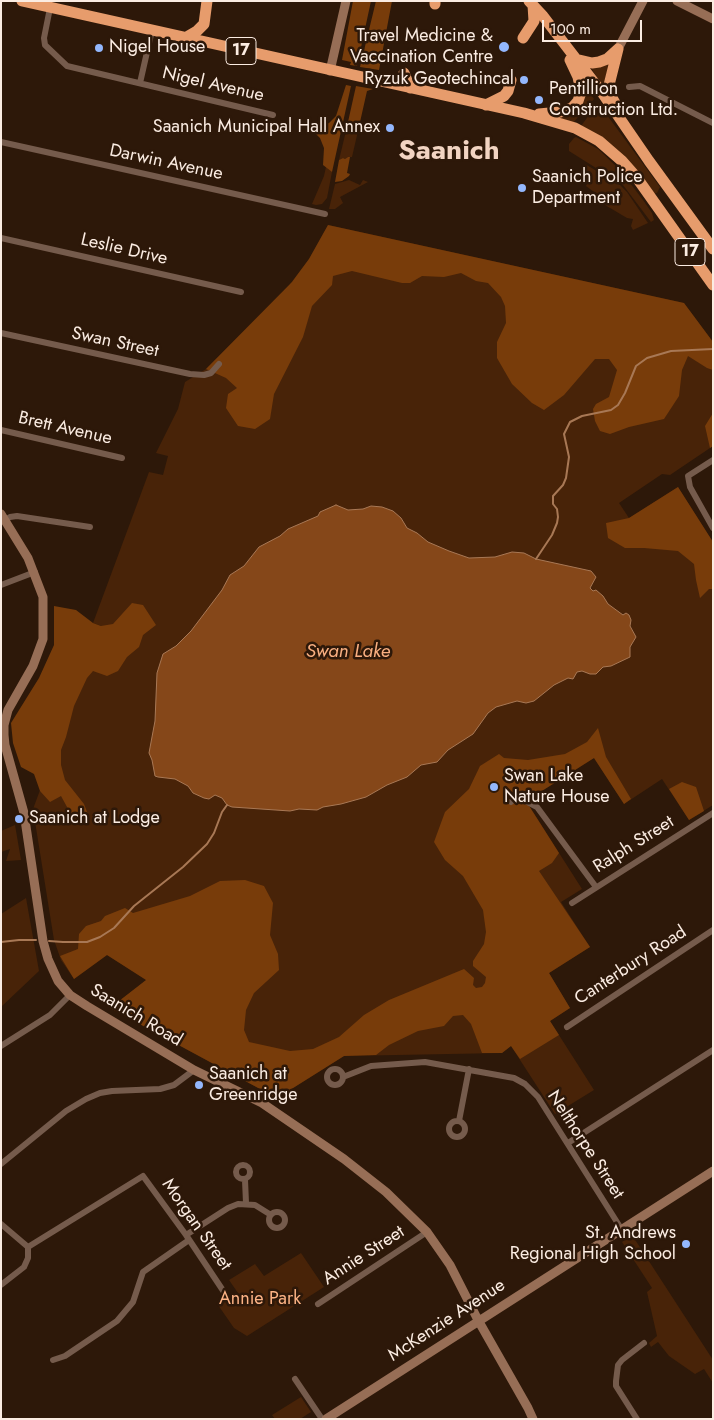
<!DOCTYPE html>
<style>
body{margin:0}
#map{position:relative;width:714px;height:1420px;overflow:hidden;background:#2d1809;font-family:Jost,sans-serif}
canvas{display:block}
.frame{position:absolute;inset:0;border:2px solid #fbece2;pointer-events:none}
.scale{position:absolute;left:542px;top:20px;width:100px;height:22px;box-sizing:border-box;border:2px solid #fbece2;border-top:0;padding-left:6px;font-size:15px;line-height:18px;white-space:nowrap;color:#fbece2;-webkit-text-stroke:4px #2d1809;paint-order:stroke}
</style>
<div id="map">
<canvas width="714" height="1420"></canvas>
<div class="frame"></div>
<div class="scale">100 m</div>
</div>
<script>
const context = document.querySelector('canvas').getContext('2d');
context.lineJoin = 'round';
function paint(path, color) {
  context.fillStyle = color;
  context.fill(path, 'evenodd');
}
function toPath(rows) {
  const path = new Path2D();
  for (const r of rows) {
    if (r.length === 3) {
      path.moveTo(r[0] + r[2], r[1]);
      path.arc(r[0], r[1], r[2], 0, 2 * Math.PI);
      continue;
    }
    path.moveTo(r[0], r[1]);
    for (let i = 2; i < r.length; i += 2) path.lineTo(r[i], r[i + 1]);
  }
  return path;
}
function stroke(path, color, width, dash) {
  context.strokeStyle = color;
  context.lineWidth = width;
  context.lineCap = dash ? 'butt' : 'round';
  context.setLineDash(dash || []);
  context.stroke(path);
}
function label(font, color, halo, rows, align = 'center') {
  context.font = font + ' Jost,sans-serif';
  context.lineWidth = 5;
  context.setLineDash([]);
  context.textBaseline = 'middle';
  context.strokeStyle = halo;
  context.fillStyle = color;
  for (const [text, x, y, turn = 0] of rows) {
    context.save();
    context.translate(x, y);
    context.rotate((+turn || 0) * Math.PI / 180);
    context.textAlign = isNaN(turn) ? turn : align;
    if (halo) context.strokeText(text, 0, 0);
    context.fillText(text, 0, 0);
    context.restore();
  }
}
paint(toPath([
 [612,61,607,72,603,86,591,68],
 [581,79,594,99,573,123,554,116,570,112],
 [598,103,660,187,657,193,654,194,581,126],
 [353,129,358,131,352,157,348,157,345,159,343,158,339,160,346,131],
 [576,137,598,149,620,170,643,200,652,213,654,220,651,222,623,185,569,151,569,144,574,138],
 [585,164,620,185,627,192,648,223,633,230,631,226,633,219,627,218,600,202,602,198,586,186,590,178,588,175,583,171,587,167],
 [326,167,332,172,327,198,322,204,316,205,312,204,324,176],
 [349,180,360,185,363,180,368,182,340,197,343,203,335,209,329,209,335,184],
 [328,225,684,303,713,342,713,446,670,475,662,474,619,503,629,518,678,487,713,542,713,805,689,820,662,779,624,804,594,758,526,801,582,889,561,902,590,947,549,973,570,1008,550,1021,594,1090,555,1114,511,1046,502,1053,344,1056,274,1100,260,1089,110,1008,147,980,107,955,74,979,61,960,54,940,33,809,101,626,93,623,149,472,163,475,168,456,156,453,178,409,185,382,206,369,285,291,309,259],
 [15,825,21,860,6,861,10,849,1,852,1,831],
 [26,898,39,971,1,1007,1,914],
 [632,1235,713,1360,713,1383,704,1369,695,1374,669,1356,658,1342,651,1347,649,1343,657,1336,647,1292,652,1288,622,1242],
 [301,1253,324,1287,247,1336,234,1328,218,1305,238,1293,229,1280,255,1264,264,1276],
 [301,1397,311,1412,300,1419,275,1419,272,1415]
]), '#482308');
paint(toPath([
 [353,1,371,1,357,66,350,65,351,62,342,60],
 [376,1,392,1,379,70,360,67],
 [346,85,351,86,332,172,323,165,324,148,320,138,314,132,317,127,329,123,336,116],
 [356,86,373,89,367,91,358,131,353,129,348,133,346,131],
 [348,157,350,157,347,173,350,174,349,176,342,181,335,182,339,160,343,158,345,159],
 [328,225,684,303,713,342,713,370,707,368,688,356,682,370,679,396,664,419,629,427,610,434,600,431,595,421,593,409,596,404,609,397,617,370,609,359,595,359,564,395,544,410,532,403,512,384,497,358,497,342,506,323,505,306,501,297,488,283,476,281,461,273,444,277,422,276,410,283,402,283,352,271,333,276,332,285,312,306,303,337,274,394,270,419,255,429,238,426,226,408,228,394,237,388,226,378,206,369,292,282,309,259],
 [713,413,713,446,710,448,705,426],
 [678,487,713,542,713,589,709,589,700,598,696,580,694,564,678,551,644,548,625,548,608,538,606,523,629,518],
 [132,603,143,605,156,625,143,635,139,647,127,657,118,671,107,676,93,671,87,678,74,706,66,737,61,750,61,765,65,780,84,804,89,817,81,813,72,816,61,796,50,802,40,791,34,774,21,767,13,743,11,723,39,678,54,645,54,606,76,610,93,623,101,626,113,624],
 [598,728,606,757,631,799,624,804,594,758,526,801,559,853,552,863,539,871,590,947,549,973,570,1008,550,1021,559,1035,520,1059,511,1046,502,1053,482,1053,471,1024,463,1015,453,1016,444,1026,418,1031,389,1045,376,1055,344,1056,274,1100,260,1089,110,1008,146,980,107,955,74,979,60,956,78,949,79,934,86,926,101,921,105,916,125,908,133,913,190,896,220,881,245,880,264,886,273,903,270,935,278,954,279,970,254,993,246,1010,244,1030,249,1042,290,1051,313,1049,339,1037,364,1015,389,1000,464,969,474,978,473,985,476,988,482,987,485,983,486,977,473,966,473,961,484,944,486,932,483,910,463,876,445,860,434,842,445,812,469,789,480,766,499,754,504,758,528,760,565,754,587,742],
 [682,782,696,787,704,811,689,820,669,789]
]), '#783c0a');
const water = toPath([
 [336,505,348,510,363,509,371,506,382,507,393,511,401,518,407,528,417,533,428,542,449,551,469,558,495,557,512,552,524,553,536,559,591,571,596,577,590,588,593,591,596,590,603,596,608,604,623,615,626,613,629,615,631,620,630,626,636,637,630,647,630,657,611,666,603,667,596,674,590,674,582,671,577,672,573,679,568,678,554,685,534,701,526,703,517,701,496,707,488,713,473,734,448,750,437,762,421,765,407,777,387,785,366,797,341,804,323,807,317,810,299,809,290,811,232,807,227,805,222,798,215,795,209,799,204,798,193,793,188,786,175,779,158,777,155,776,152,760,149,753,155,721,157,673,163,654,176,646,191,631,222,590,230,575,244,566,259,547,280,536,288,529,318,516,320,512,336,505]
]);
paint(water, '#854719');
stroke(water, '#a87855', 1);
stroke(toPath([
 [536,559,552,535,557,523,558,517,557,509,553,504,553,496,563,485,566,478,569,457,564,434,570,422,582,416,611,410,618,405,625,393,636,366,647,358,671,351,713,349],
 [49,941,63,942,87,942,100,937,114,928,134,906,183,867,207,844,214,833,222,812,227,805],
 [1,942,19,940,36,940]
]), '#a87855', 2);
stroke(toPath([
 [50,8,44,38,45,45,67,66,273,115],
 [140,83,152,30],
 [629,87,640,86,713,123],
 [1,142,325,214],
 [1,238,241,292],
 [1,333,190,374,204,375,211,373,219,364],
 [1,430,122,458],
 [713,460,688,476,690,487,713,528],
 [5,520,10,517,17,516,90,527],
 [1,585,35,572],
 [511,802,515,798,520,798,537,807,596,887],
 [572,903,713,813],
 [567,1027,713,930],
 [1,1046,50,1015,70,995],
 [335,1077,8],
 [343,1077,371,1066,425,1062,514,1078,525,1084,538,1097,622,1230],
 [459,1121,469,1069],
 [457,1129,8],
 [568,1143,713,1050],
 [1,1164,66,1111,86,1099,100,1093,112,1091,160,1089,174,1085,194,1070],
 [243,1172,7],
 [245,1180,246,1203],
 [277,1220,8],
 [1,1224,28,1247],
 [186,1235,228,1208,238,1204,255,1205,271,1215],
 [28,1247,143,1176,186,1235,224,1292],
 [1,1285,24,1267,28,1258,28,1247],
 [318,1304,427,1232],
 [53,1360,65,1356,117,1321,133,1302,143,1272,189,1240],
 [295,1379,322,1419],
 [637,1419,616,1386,616,1381,618,1365,622,1360,644,1343]
]), '#755b4c', 6);
stroke(toPath([
 [677,1,713,19],
 [618,49,643,1],
 [330,71,346,1],
 [1,514,28,558,43,597,43,639,33,666,8,710,4,725,4,735,5,745,24,813,43,941,48,959,58,981,70,995,87,1006,194,1070,262,1103,344,1159,386,1192,427,1232,450,1265,478,1320,528,1408,533,1419],
 [326,1419,713,1171]
]), '#976e56', 9);
stroke(toPath([
 [22,1,524,113,575,128,599,141,622,161,637,178,713,285],
 [529,1,543,16,603,94,649,161,713,249],
 [435,4,435,1],
 [185,38,197,31,204,24,207,1],
 [523,38,534,21,533,5],
 [575,59,592,63,599,62,607,59,618,49],
 [404,73,410,88],
 [615,103,611,96,609,85,618,49],
 [486,105,504,96,508,91,511,80],
 [539,114,560,112,572,108,578,101,581,92,578,77,570,60]
]), '#e79c6c', 11);
for (const [x, y, r, color] of [
 [504,47,6,"#93b7fd"],
 [99,48,5,"#93b7fd"],
 [524,80,5,"#93b7fd"],
 [539,100,5,"#93b7fd"],
 [390,128,5,"#93b7fd"],
 [522,188,5,"#93b7fd"],
 [494,787,5,"#93b7fd"],
 [19,819,5,"#93b7fd"],
 [199,1085,5,"#93b7fd"],
 [686,1244,5,"#93b7fd"]
]) {
  const dot = new Path2D();
  dot.arc(x, y, r, 0, 2 * Math.PI);
  context.fillStyle = color;
  context.fill(dot);
  stroke(dot, '#2d1809', 2);
}
for (const [x, y, w] of [
 [241,51,30],
 [690,252,30]
]) {
  const box = new Path2D();
  box.roundRect(x - w / 2, y - 13.5, w, 27, 4);
  context.fillStyle = '#2d1809';
  context.fill(box);
  stroke(box, '#fbece2', 1);
}
label('bold 16px', '#fbece2', null, [
 ["17",241,51],
 ["17",690,252]
]);
label('18px', '#fbece2', '#2d1809', [
 ["Travel Medicine &",493,37,"right"],
 ["Vaccination Centre",493,58,"right"],
 ["Nigel House",109,48],
 ["Ryzuk Geotechincal",514,80,"right"],
 ["Pentillion",549,90],
 ["Construction Ltd.",549,111],
 ["Saanich Municipal Hall Annex",380,128,"right"],
 ["Saanich Police",532,178],
 ["Department",532,199],
 ["Swan Lake",504,777],
 ["Nature House",504,798],
 ["Saanich at Lodge",29,819],
 ["Saanich at",209,1075],
 ["Greenridge",209,1096],
 ["St. Andrews",676,1234,"right"],
 ["Regional High School",676,1255,"right"]
], 'left');
label('18px', '#fbece2', '#2d1809', [
 ["Nigel Avenue",213,85,13],
 ["Darwin Avenue",166,163,12],
 ["Leslie Drive",124,250,13],
 ["Swan Street",115,343,12],
 ["Brett Avenue",65,429,13],
 ["Ralph Street",634,845,-32],
 ["Canterbury Road",631,966,-33],
 ["Saanich Road",136,1016,31],
 ["Nelthorpe Street",585,1145,57],
 ["Morgan Street",196,1225,55],
 ["Annie Street",364,1256,-33],
 ["McKenzie Avenue",447,1321,-33]
]);
label('18px', '#fdb385', '#2d1809', [
 ["Annie Park",260,1300]
]);
label('italic 19px', '#f9af81', '#2d1809', [
 ["Swan Lake",348,652]
]);
label('bold 28px', '#f2d4c2', '#2d1809', [
 ["Saanich",449,152]
]);
</script>
